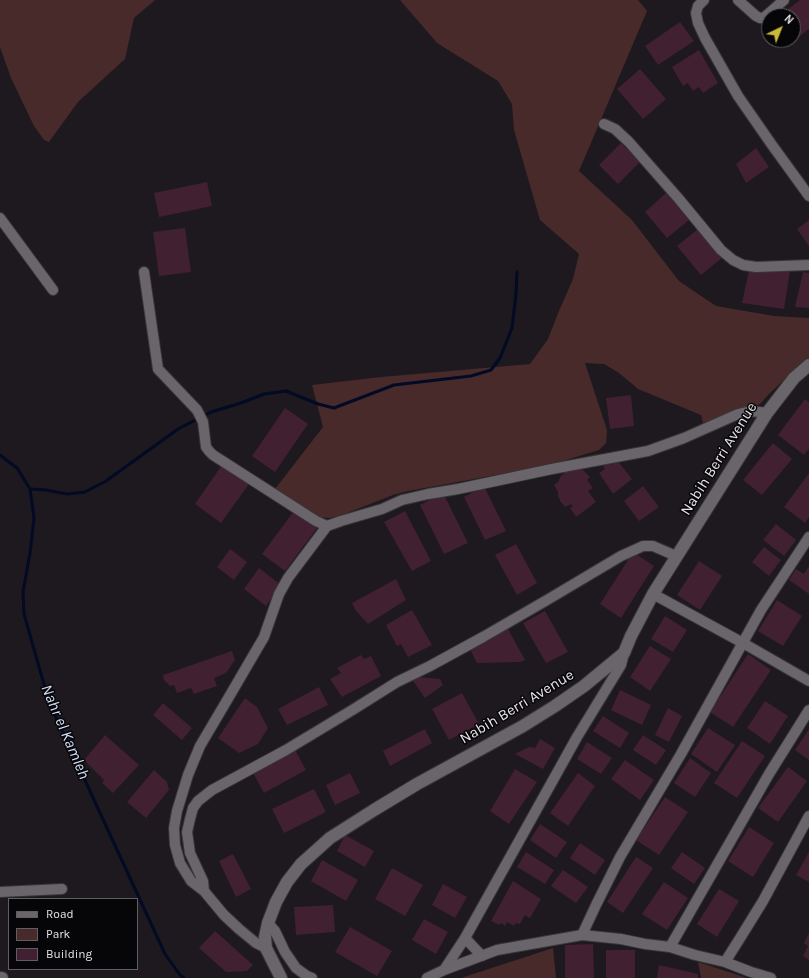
<!DOCTYPE html>
<style>
body{margin:0}
#map{position:relative;width:809px;height:978px;overflow:hidden;background:#1d191e;font-family:Karla,sans-serif}
canvas{display:block}
.legend{position:absolute;left:8px;top:898px;width:130px;height:72px;box-sizing:border-box;background:#060507;border:1px solid #605e60;margin:0;padding:5px 7px;list-style:none;font-size:12px;color:#e6e3e6}
.legend li{display:flex;align-items:center;gap:8px;height:20px}
.legend b{width:20px;border:1px solid #605e60}
.north{position:absolute;left:761px;top:8px;width:40px;height:40px;box-sizing:border-box;background:#060507;border:1px solid #605e60;border-radius:50%;rotate:43deg;font-size:11px;font-weight:700;line-height:16px;text-align:center;color:#e6e3e6}
.north::after{content:'';display:block;margin:auto;width:14px;height:18px;background:#caba3a;clip-path:polygon(50% 0,100% 100%,50% 72%,0 100%)}
</style>
<div id="map">
<canvas width="809" height="978"></canvas>
<ul class="legend">
<li><b style="height:5px;background:#69656a"></b>Road</li>
<li><b style="height:11px;background:#482a2b"></b>Park</li>
<li><b style="height:11px;background:#412031"></b>Building</li>
</ul>
<div class="north">N</div>
</div>
<script>
const context = document.querySelector('canvas').getContext('2d');
context.lineJoin = 'round';
function paint(path, color) {
  context.fillStyle = color;
  context.fill(path, 'evenodd');
}
function toPath(rows) {
  const path = new Path2D();
  for (const r of rows) {
    path.moveTo(r[0], r[1]);
    for (let i = 2; i < r.length; i += 2) path.lineTo(r[i], r[i + 1]);
  }
  return path;
}
function stroke(path, color, width, dash) {
  context.strokeStyle = color;
  context.lineWidth = width;
  context.lineCap = dash ? 'butt' : 'round';
  context.setLineDash(dash || []);
  context.stroke(path);
}
function label(font, color, halo, rows, align = 'center') {
  context.font = font + ' Karla,sans-serif';
  context.lineWidth = 3;
  context.setLineDash([]);
  context.textBaseline = 'middle';
  context.strokeStyle = halo;
  context.fillStyle = color;
  for (const [text, x, y, turn = 0] of rows) {
    context.save();
    context.translate(x, y);
    context.rotate((+turn || 0) * Math.PI / 180);
    context.textAlign = isNaN(turn) ? turn : align;
    if (halo) context.strokeText(text, 0, 0);
    context.fillText(text, 0, 0);
    context.restore();
  }
}
paint(toPath([
 [0,0,155,0,134,18,125,59,78,102,49,142,44,140,34,126,11,78,0,47],
 [400,0,638,0,647,11,579,171,632,220,679,281,716,306,774,316,809,318,809,359,802,363,769,394,760,404,703,423,701,415,638,389,619,373,604,364,585,363,607,430,606,443,599,450,546,466,408,491,393,495,342,515,329,518,320,517,275,489,323,427,312,385,381,377,530,364,548,339,559,311,573,279,579,254,540,220,514,130,512,104,498,81,437,43],
 [553,948,556,978,461,978],
 [698,962,747,978,701,978]
]), '#482a2b');
stroke(toPath([
 [0,455,17,468,30,489,34,518,30,553,23,592,24,614,49,702,165,954,180,975,184,978],
 [30,489,46,490,67,494,85,492,106,481,178,429,211,412,241,403,264,394,286,391,318,404,334,408,394,385,471,376,491,370,500,358,512,328,516,294,517,272]
]), '#020a24', 3);
paint(toPath([
 [800,0,809,0,809,29,796,39,793,36,793,16,779,16],
 [680,22,694,41,658,65,645,46],
 [699,50,718,83,703,93,699,87,693,91,688,83,683,86,672,67],
 [640,69,666,99,643,119,617,89],
 [621,143,640,162,618,184,599,165],
 [756,148,769,167,746,183,736,164],
 [207,182,212,206,159,217,154,193],
 [666,193,689,220,667,238,645,212],
 [809,220,809,246,797,229],
 [185,228,191,272,159,276,153,232],
 [698,229,722,258,701,275,677,246],
 [749,270,790,271,784,309,742,303],
 [803,272,809,273,809,308,795,307],
 [631,395,634,426,610,429,606,398],
 [805,399,809,402,809,449,804,455,778,435],
 [285,408,308,424,275,472,252,456],
 [773,443,792,459,762,495,743,480],
 [617,460,632,479,613,494,599,473,605,469,603,466,609,462,611,465],
 [222,465,249,484,221,523,195,504],
 [578,469,583,470,590,477,587,480,593,488,588,491,596,502,576,517,570,508,573,506,571,504,565,507,560,501,560,499,558,497,558,492,554,485,558,482,561,476,567,471],
 [809,473,809,517,805,523,784,507],
 [484,486,506,531,485,540,464,497],
 [643,486,659,507,639,521,624,501],
 [443,493,468,543,444,554,420,505],
 [294,511,317,528,285,571,262,554],
 [405,511,431,561,412,571,384,522],
 [776,524,796,540,784,556,763,540],
 [516,544,537,583,517,595,495,555],
 [764,547,781,560,769,576,752,562],
 [230,549,247,562,234,580,217,567],
 [633,552,654,566,621,618,600,604],
 [699,561,722,576,700,610,677,595],
 [809,566,809,594,789,580,796,569,804,574],
 [259,568,281,585,266,606,244,589],
 [396,579,406,600,368,624,356,611,352,603],
 [777,600,802,616,783,646,758,631],
 [412,610,432,645,408,657,401,644,397,646,386,625],
 [545,611,568,652,546,663,523,623],
 [665,616,687,630,673,652,651,639],
 [508,629,525,660,520,662,477,663,470,649],
 [650,646,671,659,650,691,630,677],
 [232,651,235,660,226,673,214,678,217,686,194,694,191,688,177,693,174,685,170,686,164,680,163,675],
 [748,654,771,670,733,727,710,712],
 [361,655,364,659,371,656,381,676,342,697,330,679,341,673,337,668],
 [418,677,440,679,443,685,425,698,413,681],
 [319,687,328,705,287,725,278,709],
 [620,690,651,705,642,725,611,710],
 [462,693,479,724,449,740,432,709],
 [245,698,257,707,268,728,258,744,239,753,218,738],
 [765,701,788,716,770,744,747,728],
 [163,703,192,728,182,740,153,715],
 [668,708,682,716,669,742,655,735],
 [603,716,629,733,620,748,593,731],
 [708,728,735,745,717,772,691,754],
 [425,729,432,743,390,766,383,751],
 [809,729,809,760,795,750],
 [105,735,139,765,113,793,102,783,104,780,84,760],
 [643,735,666,750,656,765,633,750],
 [540,739,555,748,543,769,515,754,529,747,535,748],
 [742,741,765,756,737,798,714,783],
 [587,742,612,758,601,774,577,759],
 [294,748,306,770,264,793,252,771],
 [690,758,711,773,695,797,674,783],
 [625,760,654,780,640,800,611,779],
 [788,767,807,781,778,822,758,808],
 [515,769,537,782,509,824,490,811],
 [154,770,167,782,169,790,146,818,127,802],
 [350,773,360,793,335,805,326,785],
 [578,773,595,786,568,826,550,813],
 [314,789,326,812,284,833,272,809],
 [665,797,688,812,659,855,636,840],
 [540,824,567,842,556,858,530,840],
 [749,827,774,843,753,877,728,861],
 [345,835,374,851,365,867,337,851],
 [580,843,605,860,595,875,570,858],
 [526,852,554,870,545,884,517,867],
 [682,852,705,868,694,884,671,868],
 [809,852,809,882,796,875],
 [233,854,251,889,236,897,219,861],
 [636,857,653,868,623,913,607,902],
 [322,860,358,880,346,901,311,881],
 [392,868,423,885,405,916,375,899],
 [563,870,588,887,576,903,551,886],
 [513,881,541,899,530,918,525,915,520,924,516,923,514,926,507,922,505,926,501,923,499,925,491,921],
 [664,882,688,898,667,930,642,914],
 [443,884,467,897,455,918,432,905],
 [719,889,739,901,717,937,697,924],
 [333,905,335,932,296,935,294,907],
 [424,919,448,932,436,954,412,940],
 [350,927,392,951,377,976,335,952],
 [215,931,253,965,247,971,226,972,199,948],
 [809,933,809,960,803,956,808,946,804,943],
 [593,944,594,978,565,978,565,945],
 [606,950,635,950,635,978,606,978],
 [659,965,698,974,698,978,657,978]
]), '#412031');
const street = toPath([
 [704,0,698,6,696,13,698,23,705,38,738,96,772,145,809,196],
 [738,0,756,16,760,18,763,18,767,15,784,0],
 [604,124,615,129,629,142,679,199,721,250,733,260,743,265,756,267,809,265],
 [0,218,53,290],
 [144,272,158,369,197,410,203,422,206,447,209,451,213,455,316,521,327,526,341,521,382,509,402,500,428,494,458,489,552,469,648,451,684,438,738,414,751,411,767,413],
 [653,594,743,643,809,681],
 [204,891,203,881,190,853,187,832,190,819,193,808,198,801,212,790,286,750,354,709,397,682,430,666,483,637,547,600,621,556,643,546,653,546,676,556],
 [0,892,62,889],
 [268,923,275,931,285,952,296,968,307,976,312,978],
 [582,935,596,905,620,857,681,754,761,610,809,537],
 [465,938,482,956],
 [670,947,769,774,809,710],
 [266,948,256,943,239,929,224,915,204,891,191,881,180,863,175,845,174,828,177,811,188,775,200,746,226,702,264,637,279,594,288,578,327,526],
 [725,962,742,935,763,901,809,816],
 [444,970,465,938,577,737,621,665,624,653],
 [427,978,444,970,497,950,582,935,621,939,645,944,670,947,695,955,725,962,751,972,771,978]
]);
const secondary = toPath([
 [0,978,2,978],
 [281,978,266,948,265,937,268,923,276,902,287,882,301,864,330,838,374,810,417,784,523,726,555,706,584,686,624,653,631,636,653,594,767,413,794,378,809,365]
]);
stroke(street, '#383639', 12);
stroke(secondary, '#383639', 14);
stroke(street, '#69656a', 10);
stroke(secondary, '#69656a', 12);
label('15px', '#e6e3e6', '#060507', [
 ["Nabih Berri Avenue",719,459,-58],
 ["Nabih Berri Avenue",517,707,-31]
]);
label('italic 16px', '#d2def6', '#060507', [
 ["Nahr el Kamleh",65,732,67]
]);
</script>
